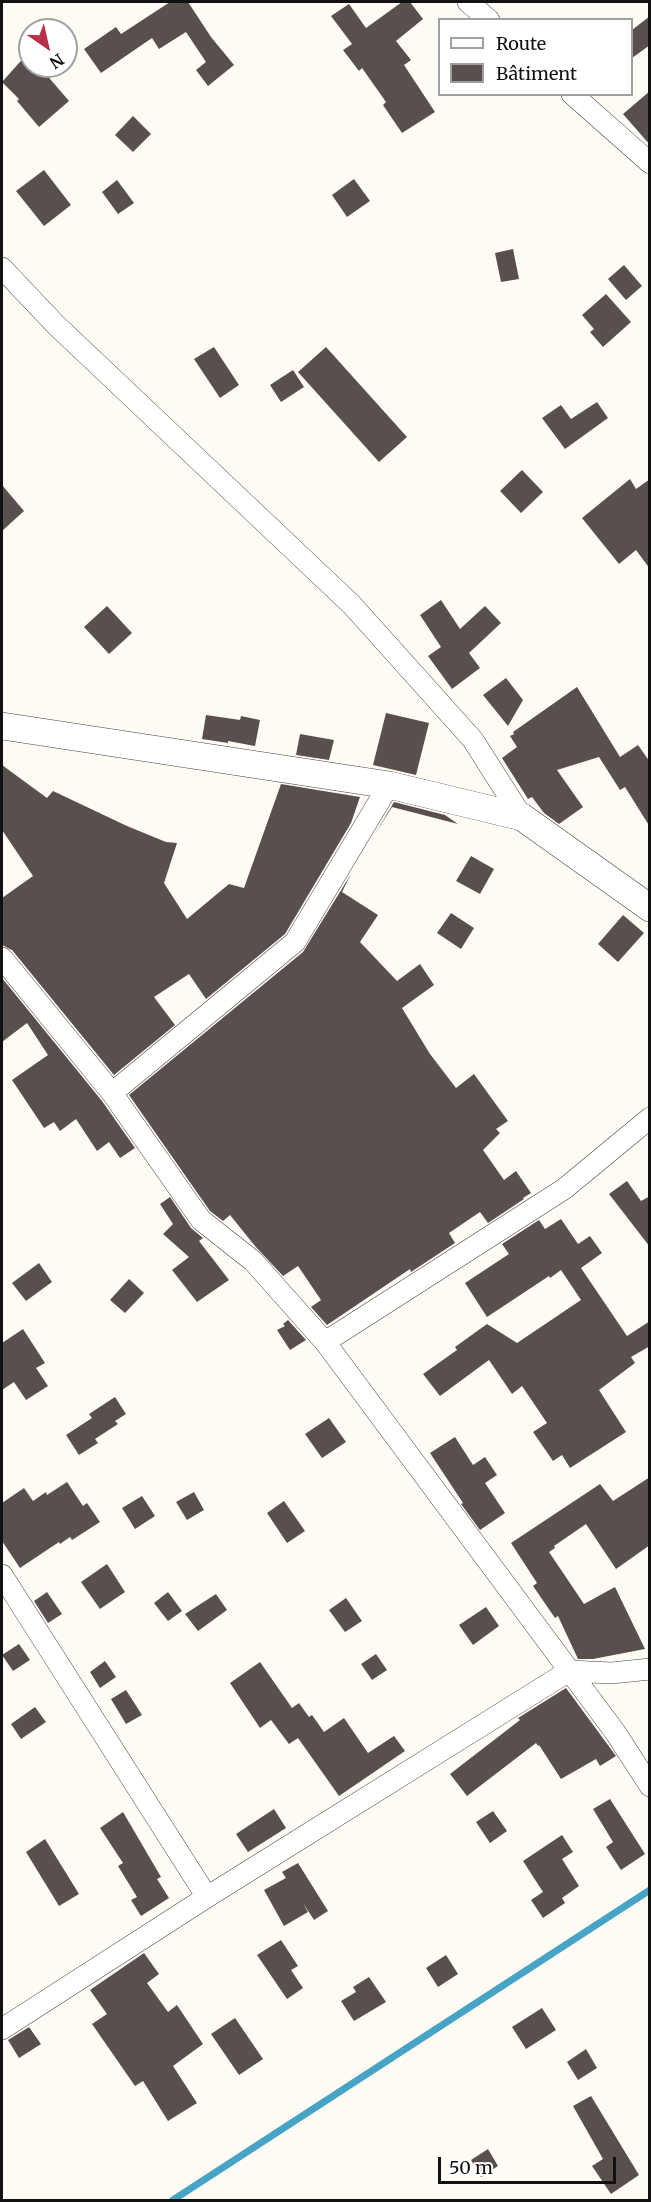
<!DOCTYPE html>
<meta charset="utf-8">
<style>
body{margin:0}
#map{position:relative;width:651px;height:2202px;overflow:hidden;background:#fefbf5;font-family:Merriweather,serif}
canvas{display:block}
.frame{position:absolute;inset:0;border:3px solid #111;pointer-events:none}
.legend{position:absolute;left:438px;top:18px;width:195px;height:78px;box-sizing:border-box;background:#fff;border:2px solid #a0a0a0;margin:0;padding:8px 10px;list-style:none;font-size:18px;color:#111}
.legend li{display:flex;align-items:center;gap:12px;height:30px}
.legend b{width:30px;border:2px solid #a0a0a0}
.north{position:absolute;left:18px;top:18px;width:60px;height:60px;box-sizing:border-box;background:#fff;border:2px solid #a0a0a0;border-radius:50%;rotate:146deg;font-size:16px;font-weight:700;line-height:24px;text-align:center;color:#111}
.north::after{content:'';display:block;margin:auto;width:21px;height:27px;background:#b93049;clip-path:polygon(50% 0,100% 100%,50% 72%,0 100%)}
.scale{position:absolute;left:438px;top:2157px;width:178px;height:27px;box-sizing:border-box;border:3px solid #111;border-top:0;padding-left:8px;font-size:18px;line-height:21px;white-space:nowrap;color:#111;-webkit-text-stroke:4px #fff;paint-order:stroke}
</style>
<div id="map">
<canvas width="651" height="2202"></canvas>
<div class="frame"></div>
<ul class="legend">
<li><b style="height:8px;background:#fff"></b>Route</li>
<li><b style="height:16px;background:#59504e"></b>Bâtiment</li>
</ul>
<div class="north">N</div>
<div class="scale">50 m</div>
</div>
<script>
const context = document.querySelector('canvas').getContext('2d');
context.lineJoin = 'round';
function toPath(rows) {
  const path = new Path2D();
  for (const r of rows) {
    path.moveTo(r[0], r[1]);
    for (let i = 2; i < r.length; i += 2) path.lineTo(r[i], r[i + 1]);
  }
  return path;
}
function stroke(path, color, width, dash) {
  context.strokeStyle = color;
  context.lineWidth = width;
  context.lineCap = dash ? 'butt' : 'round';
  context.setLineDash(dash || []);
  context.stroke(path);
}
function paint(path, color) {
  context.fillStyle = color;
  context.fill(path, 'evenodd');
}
stroke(toPath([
 [173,2200,650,1890]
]), '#48a4c5', 7);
paint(toPath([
 [170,2,188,2,211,37,234,65,208,86,196,70,206,62,186,32,159,49,152,38,101,73,84,49,116,27,121,34],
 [402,2,410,2,423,19,396,41,411,60,404,65,435,112,402,133,383,105,386,102,362,68,359,71,343,50,352,44,331,16,349,4,366,28],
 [650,16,650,45,632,58,632,30],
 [28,53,30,56,30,66,39,66,69,101,39,127,17,101,19,99,2,82],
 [650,91,650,145,623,114],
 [133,116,151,134,133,152,115,135],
 [44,170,71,205,44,226,16,191],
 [354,179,370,201,347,217,332,195],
 [117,180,134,203,118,214,102,192],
 [513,249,519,279,501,282,495,253],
 [624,265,642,286,626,300,608,279],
 [606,294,631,322,603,347,590,332,594,329,582,315],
 [214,347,239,385,220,398,194,359],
 [326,347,407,437,379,462,298,372],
 [293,370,304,387,281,402,270,385],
 [597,402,608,418,565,449,542,418,561,405,571,419],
 [522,470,543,492,521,513,500,491],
 [630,479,636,489,650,479,650,569,636,550,619,564,582,518],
 [2,485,24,511,2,531],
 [441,600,460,629,485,606,501,623,469,653,480,668,452,689,428,656,441,647,420,615],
 [107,606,132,633,109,654,84,627],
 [506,678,523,700,508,726,483,695],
 [577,687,620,757,638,745,650,762,650,827,625,787,620,790,599,757,557,770,583,807,559,824,544,813,532,797,528,799,502,758,517,747,510,736,514,734,513,732],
 [386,713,429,723,416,775,373,765],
 [206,715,240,720,241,716,260,720,255,746,228,741,228,743,202,739],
 [300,734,334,740,329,760,296,755],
 [2,765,47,798,53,791,127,826,166,842,177,843,164,883,187,919,229,884,244,888,281,784,360,797,351,823,285,934,206,999,189,974,154,997,175,1025,114,1075,12,950,2,945,2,898,33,876,2,830],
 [394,802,445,815,458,824,392,807,374,836],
 [471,856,494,869,480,894,456,881],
 [351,874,342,892,378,915,360,942,397,981,420,964,434,985,402,1008,430,1054,456,1088,474,1074,508,1121,496,1129,500,1133,483,1150,504,1180,516,1171,531,1193,523,1198,524,1199,488,1223,480,1212,449,1233,455,1243,411,1272,410,1269,327,1325,311,1307,321,1300,298,1266,283,1276,255,1246,230,1215,223,1221,210,1211,129,1095,303,952],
 [451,913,474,928,461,949,437,933],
 [623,915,644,933,618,962,598,944],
 [2,978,102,1101,135,1148,120,1158,109,1142,97,1151,76,1119,60,1131,54,1122,44,1128,12,1080,48,1055,27,1023,2,1042],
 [627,1181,641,1201,650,1196,650,1247,609,1194],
 [170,1197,191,1228,203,1238,199,1241,229,1280,197,1302,172,1270,189,1257,163,1234,173,1224,160,1204],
 [561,1219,578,1244,590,1236,602,1253,581,1268,627,1336,650,1321,650,1346,631,1357,635,1363,599,1390,626,1432,570,1468,562,1455,553,1461,533,1432,547,1423,522,1386,512,1394,489,1360,440,1396,423,1374,457,1350,455,1347,487,1324,517,1343,581,1300,561,1270,550,1278,549,1276,487,1317,465,1283,509,1254,502,1244,539,1220,545,1229],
 [39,1263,52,1282,26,1301,12,1283],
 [129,1279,144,1293,125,1313,110,1300],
 [288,1320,306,1340,290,1350,277,1330,285,1326,283,1324],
 [23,1329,45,1363,36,1368,48,1386,26,1400,14,1382,2,1390,2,1343],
 [115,1397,126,1414,115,1421,118,1424,95,1439,98,1443,79,1455,66,1435,92,1418,89,1414],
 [329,1418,346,1442,322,1458,305,1434],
 [455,1437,473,1465,485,1457,497,1475,485,1483,505,1513,480,1530,461,1504,463,1503,430,1453],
 [650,1477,650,1545,616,1569,586,1524,554,1546,555,1548,549,1552,584,1604,615,1587,645,1649,593,1659,578,1659,558,1616,555,1618,533,1586,537,1583,511,1543,600,1484,613,1501],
 [67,1482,83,1506,87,1503,100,1522,72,1540,70,1537,60,1544,59,1542,20,1568,2,1541,2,1503,24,1488,33,1501,46,1492,47,1495],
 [194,1492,204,1510,187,1520,176,1502],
 [142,1496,155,1516,135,1529,122,1508],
 [284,1501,305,1531,287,1543,267,1513],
 [107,1564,125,1592,100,1609,81,1582],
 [47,1592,62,1614,48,1623,34,1601],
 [168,1592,182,1611,168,1621,154,1603],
 [216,1594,227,1610,198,1631,185,1614],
 [346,1598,362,1621,345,1632,329,1610],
 [486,1607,499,1626,473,1645,459,1625],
 [19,1644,30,1660,13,1671,2,1655],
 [376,1654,387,1670,372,1680,361,1664],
 [105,1661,116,1677,100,1688,90,1672],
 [260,1662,292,1708,299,1703,309,1717,312,1715,324,1732,344,1718,368,1753,394,1736,405,1751,339,1796,298,1738,289,1744,271,1720,260,1728,230,1683],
 [566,1688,616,1756,600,1766,596,1759,561,1779,539,1745,538,1746,536,1743,467,1796,450,1774,520,1720,518,1718],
 [126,1690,142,1715,126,1724,111,1699],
 [35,1707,46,1722,21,1739,11,1724],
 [610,1799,645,1854,621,1870,606,1847,613,1842,593,1809],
 [274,1809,286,1828,248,1852,236,1834],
 [493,1811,507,1831,490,1843,476,1822],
 [123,1812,161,1877,157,1879,169,1898,141,1916,131,1900,137,1897,118,1866,123,1863,100,1828],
 [562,1835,573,1852,562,1859,579,1886,562,1898,565,1903,543,1918,531,1900,543,1892,523,1861],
 [45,1839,79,1894,59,1906,26,1852],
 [298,1863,328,1911,314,1920,303,1903,308,1912,284,1926,264,1890,286,1878,282,1872],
 [281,1940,298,1966,291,1970,303,1988,287,1999,257,1955],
 [144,1953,159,1974,147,1983,168,2012,177,2005,203,2044,173,2066,197,2103,168,2121,143,2081,135,2086,92,2024,107,2014,90,1990],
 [446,1955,458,1974,438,1987,426,1968],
 [369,1977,386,2002,354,2021,341,2001,356,1992,353,1987],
 [542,2008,556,2030,526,2049,512,2027],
 [235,2018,263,2059,239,2075,211,2034],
 [29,2027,41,2044,19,2058,8,2040],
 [586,2049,597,2068,578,2080,567,2062],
 [591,2096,639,2175,611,2194,592,2166,603,2159,573,2106],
 [488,2149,498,2166,481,2177,471,2160]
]), '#59504e');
const minor = toPath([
 [468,2,489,20],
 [572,94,650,163],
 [2,268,56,325,352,605,473,740,522,817],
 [2,958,112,1093,201,1220,253,1261,325,1342,564,1189,650,1118],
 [112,1093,295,942,389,785],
 [325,1342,615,1732,650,1786],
 [2,1575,207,1897],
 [2,2029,207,1897,569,1671,612,1673,650,1669]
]);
const tertiary = toPath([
 [2,726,389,785,522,817,650,908]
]);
stroke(minor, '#444', 22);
stroke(tertiary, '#444', 28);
stroke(minor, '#fff', 21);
stroke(tertiary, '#fff', 27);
</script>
